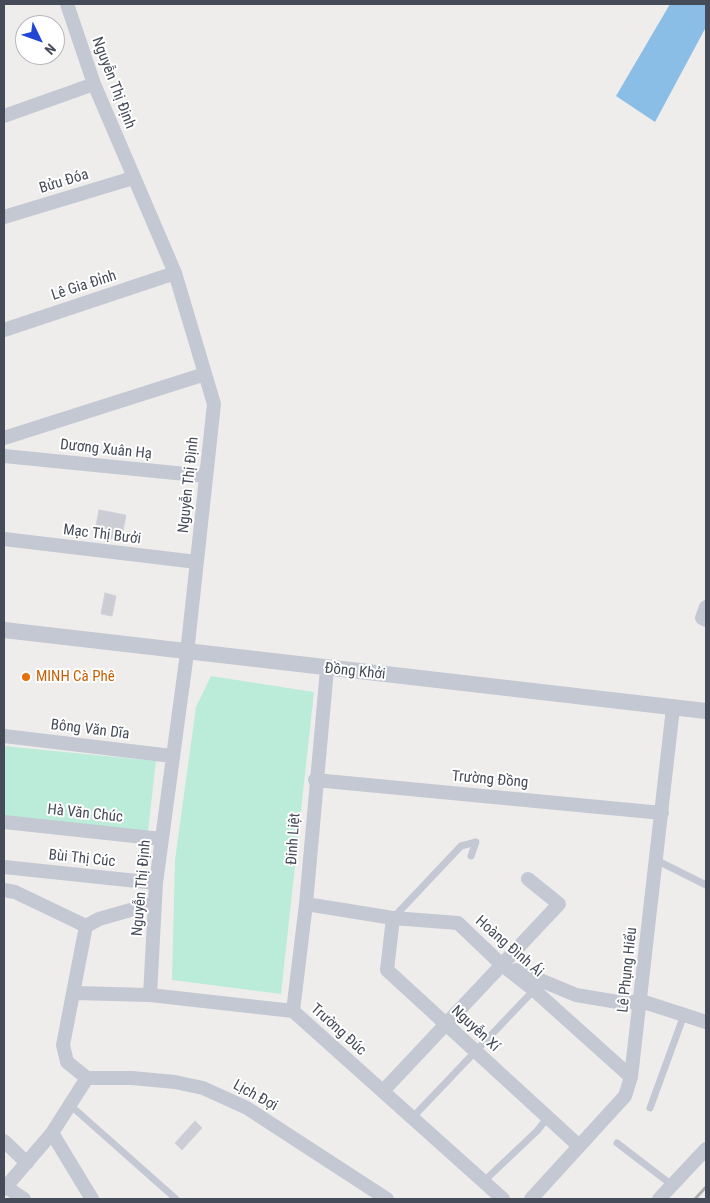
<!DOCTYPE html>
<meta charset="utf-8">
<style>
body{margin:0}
#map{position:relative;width:710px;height:1203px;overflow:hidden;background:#efedec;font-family:"Roboto Condensed",sans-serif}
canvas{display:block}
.frame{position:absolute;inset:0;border:5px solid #464b59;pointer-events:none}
.north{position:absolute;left:15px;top:15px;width:50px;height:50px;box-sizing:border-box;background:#fff;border:1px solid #b5b7bd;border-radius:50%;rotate:132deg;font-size:14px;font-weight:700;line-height:20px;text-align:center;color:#464b59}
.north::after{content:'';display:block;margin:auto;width:18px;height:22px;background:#2146d4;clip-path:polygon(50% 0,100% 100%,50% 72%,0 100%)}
</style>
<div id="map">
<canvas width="710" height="1203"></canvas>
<div class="frame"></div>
<div class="north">N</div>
</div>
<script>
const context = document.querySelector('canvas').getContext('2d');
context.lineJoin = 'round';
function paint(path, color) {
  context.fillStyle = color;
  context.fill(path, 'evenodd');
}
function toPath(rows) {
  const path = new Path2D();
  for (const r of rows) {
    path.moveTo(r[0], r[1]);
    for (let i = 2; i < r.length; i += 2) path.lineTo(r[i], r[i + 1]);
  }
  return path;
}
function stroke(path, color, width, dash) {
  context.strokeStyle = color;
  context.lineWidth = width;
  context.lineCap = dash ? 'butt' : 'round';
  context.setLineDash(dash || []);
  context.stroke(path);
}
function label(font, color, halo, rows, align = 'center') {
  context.font = font + ' "Roboto Condensed",sans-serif';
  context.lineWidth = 4;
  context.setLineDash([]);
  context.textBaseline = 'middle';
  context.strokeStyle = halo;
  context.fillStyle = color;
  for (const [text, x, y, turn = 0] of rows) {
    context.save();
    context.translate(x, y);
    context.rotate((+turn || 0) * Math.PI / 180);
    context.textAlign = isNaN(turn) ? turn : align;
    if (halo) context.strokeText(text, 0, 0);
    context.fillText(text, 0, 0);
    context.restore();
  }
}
paint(toPath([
 [211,676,314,692,281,994,172,980,175,860,196,707],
 [4,746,156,761,148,831,4,817]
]), '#bbecd9');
paint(toPath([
 [670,4,706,4,706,27,655,122,616,96]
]), '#8abee7');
const building = toPath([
 [99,510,126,515,121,541,94,536,99,510],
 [105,593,116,596,112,616,101,614,105,593],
 [195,1121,202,1128,182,1150,175,1143,195,1121]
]);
paint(building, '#cccdd4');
stroke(building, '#d0d1d8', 1);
stroke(toPath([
 [656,860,706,885],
 [393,918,461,846,476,842,471,856],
 [70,1105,176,1199],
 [650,1108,684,1015],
 [412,1118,534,990],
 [617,1143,672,1185],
 [483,1182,537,1131,548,1117]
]), '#c3c8d3', 7);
stroke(toPath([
 [67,4,94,84,175,273,214,404,187,653,156,883,150,995],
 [4,116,94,84],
 [4,217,133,178],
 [4,330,175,273],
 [4,438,205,374],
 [4,456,206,476],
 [4,539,197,562],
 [706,607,702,618,706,620],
 [4,736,172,756],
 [315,780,662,813],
 [4,822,162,839],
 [4,867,156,883],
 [4,890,15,892,86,926],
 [306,904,393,918,458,923,501,964,534,990,631,1077],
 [393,918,387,970,579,1146],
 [516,970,576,995,624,1003,641,1001,706,1022],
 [74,993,150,995,293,1011,503,1199],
 [293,1011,306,904,327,669],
 [87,1078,132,1078,175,1082,203,1088,247,1108,387,1199],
 [383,1091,559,904,528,879],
 [52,1133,92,1199],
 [4,1141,27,1163],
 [6,1187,24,1199],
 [4,1189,52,1133,87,1078,67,1062,63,1045,86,926,99,919,155,903],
 [531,1199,625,1096,631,1077,673,708],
 [659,1199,706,1149]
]), '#c3c8d3', 14);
stroke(toPath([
 [4,630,706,711]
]), '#c3c8d3', 16);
stroke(toPath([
 [695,1199,706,1187]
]), '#afb0b6', 3);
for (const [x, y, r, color] of [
 [26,677,5,"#e8710a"]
]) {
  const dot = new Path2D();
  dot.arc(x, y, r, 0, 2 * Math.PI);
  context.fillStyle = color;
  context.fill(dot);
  stroke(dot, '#fff', 2);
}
label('15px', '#464b59', '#fff', [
 ["Nguyễn Thị Định",113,83,69],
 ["Bửu Đóa",64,182,-17],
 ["Lê Gia Đỉnh",84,286,-18],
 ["Dương Xuân Hạ",106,450,6],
 ["Nguyễn Thị Định",189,485,-84],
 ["Mạc Thị Bưởi",102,535,7],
 ["Đồng Khởi",355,672,6],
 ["Bông Văn Dĩa",90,730,7],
 ["Trường Đồng",490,780,5],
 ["Hà Văn Chúc",85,814,6],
 ["Đinh Liệt",294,839,-86],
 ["Bùi Thị Cúc",82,859,6],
 ["Nguyễn Thị Định",142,888,-85],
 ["Hoàng Đình Ái",509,947,41],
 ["Lê Phụng Hiểu",628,970,-84],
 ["Nguyễn Xí",475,1029,43],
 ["Trường Đúc",338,1030,42],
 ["Lịch Đợi",255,1096,29]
]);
label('15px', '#c56008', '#fff', [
 ["MINH Cà Phê",36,677]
], 'left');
</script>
